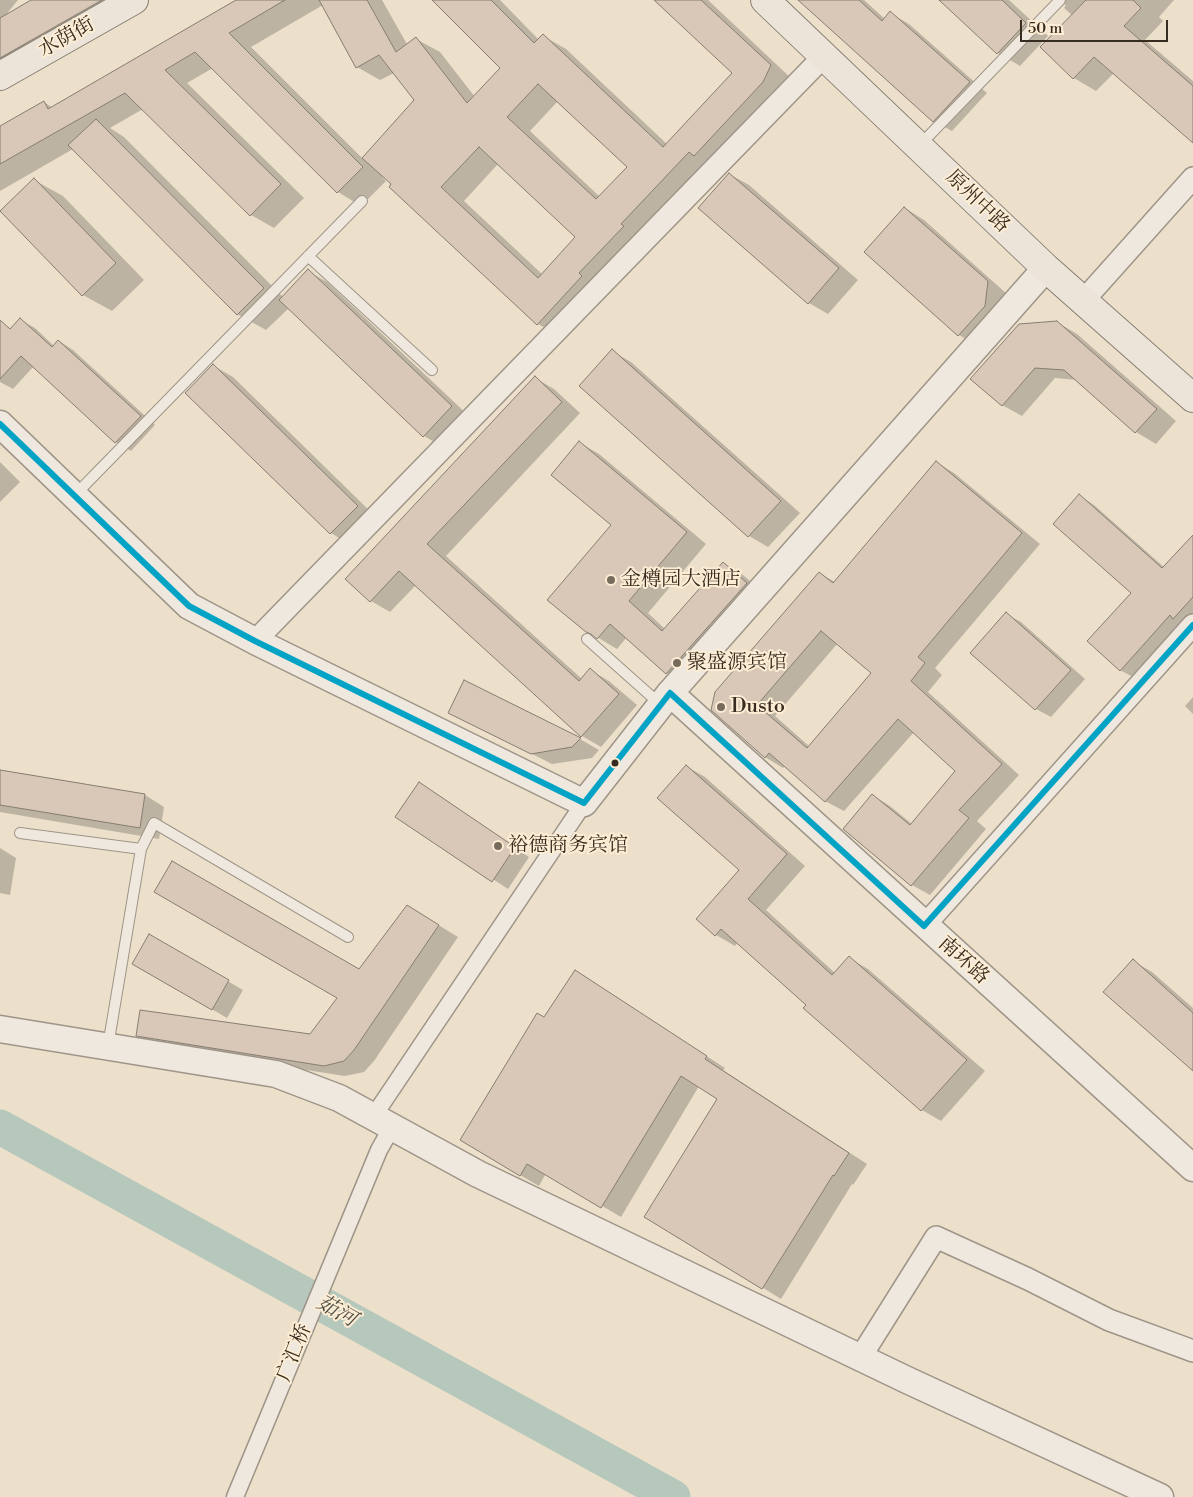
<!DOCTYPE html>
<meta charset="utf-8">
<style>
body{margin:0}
#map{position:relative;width:1193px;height:1497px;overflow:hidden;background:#ede0cb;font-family:"Libre Bodoni",serif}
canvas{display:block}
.scale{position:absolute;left:1020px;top:20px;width:148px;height:22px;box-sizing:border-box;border:2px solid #372c20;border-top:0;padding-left:6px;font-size:15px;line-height:18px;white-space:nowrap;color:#372c20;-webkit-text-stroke:4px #fcedd4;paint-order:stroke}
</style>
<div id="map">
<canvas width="1193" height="1497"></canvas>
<div class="scale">50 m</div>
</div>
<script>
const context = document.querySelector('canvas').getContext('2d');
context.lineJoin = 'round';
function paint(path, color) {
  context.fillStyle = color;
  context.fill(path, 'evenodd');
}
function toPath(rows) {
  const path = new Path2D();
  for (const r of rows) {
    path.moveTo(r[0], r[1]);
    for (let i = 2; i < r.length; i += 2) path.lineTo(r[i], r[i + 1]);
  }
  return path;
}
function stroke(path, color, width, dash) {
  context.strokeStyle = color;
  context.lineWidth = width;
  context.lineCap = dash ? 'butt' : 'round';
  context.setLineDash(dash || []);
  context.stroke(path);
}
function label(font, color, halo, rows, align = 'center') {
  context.font = font + ' "Libre Bodoni","Noto Serif SC",serif';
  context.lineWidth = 4;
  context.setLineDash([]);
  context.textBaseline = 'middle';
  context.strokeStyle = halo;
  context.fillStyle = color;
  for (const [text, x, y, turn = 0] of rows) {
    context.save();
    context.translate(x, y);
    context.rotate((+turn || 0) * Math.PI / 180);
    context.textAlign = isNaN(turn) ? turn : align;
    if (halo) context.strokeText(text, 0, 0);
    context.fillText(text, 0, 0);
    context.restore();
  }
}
paint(toPath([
 [0,0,18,0,5,16,44,0,135,0,0,77],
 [238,0,382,0,408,46,416,39,440,52,475,97,501,68,434,0,500,0,539,40,543,36,566,49,667,144,733,73,655,0,708,0,793,80,561,337,538,324,383,175,382,177,386,181,361,206,338,192,213,68,187,83,304,198,274,228,251,215,143,109,110,128,124,137,283,297,308,271,327,282,471,418,443,447,424,436,289,308,266,330,237,314,73,149,0,191,0,127,44,102,53,108],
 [323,5,357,67,380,80,394,73,415,100,363,159,251,47],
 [558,101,628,167,600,197,530,131],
 [498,164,577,237,543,275,464,201],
 [800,0,864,0,885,19,890,13,909,24,987,93,952,131,934,121],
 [941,0,1009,0,1048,36,1020,66,998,53],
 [1057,0,1174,0,1159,17,1163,21,1145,40,1193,81,1193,141,1114,73,1096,91,1074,78,1073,16,1064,8,1066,5],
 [729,174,749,185,858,280,828,314,809,303],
 [34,180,63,196,144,280,112,311,83,295],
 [905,208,924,220,1007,294,978,346,959,335,865,252],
 [21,320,35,328,54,346,59,341,73,350,155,425,131,451,116,442,34,366,13,389,0,382,0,326,4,325,12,329],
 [1057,322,1077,334,1176,421,1156,444,1136,432,1077,380,1055,378,1022,416,1002,405],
 [612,351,631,362,800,513,768,547,749,536],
 [214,366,233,377,377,518,350,545,331,533],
 [535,378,554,389,580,413,446,556,582,679,590,670,609,681,637,705,601,747,582,736,416,585,390,612,371,601,347,579],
 [580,443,599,454,706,544,648,613,665,629,724,564,743,575,766,595,687,685,667,673,627,637,617,649,587,631,612,525],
 [0,462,20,482,0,502],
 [936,462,954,473,1040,544,935,668,942,675,928,692,1019,775,977,821,986,829,930,895,912,885,844,829,872,795,890,806,912,824,957,771,914,732,844,811,825,801,785,766,783,768,765,757,712,709,819,573,835,582],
 [838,643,873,673,810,747,775,716],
 [1080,496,1094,505,1165,568,1193,537,1193,621,1135,678,1120,670,1132,593],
 [1006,614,1021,622,1085,679,1051,717,1036,709,972,653],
 [1193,697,1193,714,1185,706],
 [449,712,580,739,599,750,592,758,552,764],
 [686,766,705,777,805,866,766,910,835,973,849,958,868,969,985,1071,941,1121,922,1110,805,1008,808,1005,738,942,735,946,716,935,741,870],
 [0,771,145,795,164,807,159,839,0,812],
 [433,792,529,857,508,889,397,816],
 [0,848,16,858,10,895,0,893],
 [427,918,458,937,374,1061,364,1072,345,1076,157,1047,137,1035,310,1036],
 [150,936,243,990,227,1018,134,964],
 [1133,961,1152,972,1193,1008,1193,1069],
 [594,983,725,1068,723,1070,867,1164,853,1185,852,1184,781,1299,646,1216,719,1099,699,1086,621,1217,546,1173,539,1186,520,1175,545,1019]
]), '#0003');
stroke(toPath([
 [0,1127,673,1497]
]), '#b6c8bc', 35);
const building = toPath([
 [31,0,102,0,0,58,0,18,31,0],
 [236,0,285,0,229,33,363,167,337,193,195,52,165,70,281,184,250,216,125,93,0,164,0,126,44,101,48,109,236,0],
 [319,0,367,0,396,52,416,37,467,103,500,68,432,0,491,0,534,43,543,34,663,147,732,73,654,0,701,0,771,65,763,82,694,156,689,152,621,224,624,226,579,273,582,276,537,325,389,187,391,184,362,158,414,100,379,55,356,68,319,0],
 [538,84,627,167,596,199,507,117,538,84],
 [479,147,575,237,538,278,441,187,479,147],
 [798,0,859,0,882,21,890,11,970,82,933,122,798,0],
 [939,0,1002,0,1026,23,997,54,939,0],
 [1086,0,1133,0,1141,8,1124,26,1193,86,1193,143,1094,57,1073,79,1040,47,1086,0],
 [96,119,264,288,237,315,68,145,96,119],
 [729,173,839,268,808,304,698,208,729,173],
 [34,178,116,263,82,296,0,211,34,178],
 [904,207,988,281,985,306,958,336,864,252,904,207],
 [308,269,452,406,423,437,279,300,308,269],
 [20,318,52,347,58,340,141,416,115,443,21,356,0,379,0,320,10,329,20,318],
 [1057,321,1157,409,1135,433,1064,370,1035,368,1002,406,970,379,1019,324,1057,321],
 [612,349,781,501,748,537,579,386,612,349],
 [213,364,358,506,330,534,185,393,213,364],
 [535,376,562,402,427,544,579,681,590,668,619,694,581,737,399,571,370,602,345,579,535,376],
 [579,441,687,532,629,601,662,631,723,562,747,583,666,674,610,624,597,639,591,634,586,632,547,600,611,525,551,475,579,441],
 [936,461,1022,533,918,657,925,663,911,681,1002,764,959,810,969,818,911,886,843,829,872,794,910,825,955,771,898,719,825,802,769,753,765,758,711,710,715,692,819,572,833,583,936,461],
 [821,631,871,673,807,748,757,705,821,631],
 [1079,494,1162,568,1193,535,1193,597,1173,619,1170,615,1120,671,1087,641,1131,593,1053,524,1079,494],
 [1006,612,1071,670,1035,710,970,653,1006,612],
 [464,680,581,738,572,747,531,754,448,713,464,680],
 [686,765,787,854,748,899,832,975,849,956,967,1060,921,1111,803,1008,806,1005,721,929,715,936,696,919,739,870,657,798,686,765],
 [0,770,145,794,140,828,0,805,0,770],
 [419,782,515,847,492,882,395,817,419,782],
 [172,861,359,969,407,905,439,925,354,1050,344,1061,324,1066,136,1036,140,1010,310,1034,337,998,154,892,172,861],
 [149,934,229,980,212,1010,132,964,149,934],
 [1133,959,1193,1013,1193,1071,1103,992,1133,959],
 [575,970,707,1056,705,1059,849,1153,834,1176,833,1175,762,1289,644,1217,717,1099,681,1076,601,1208,527,1164,520,1176,460,1140,537,1013,544,1017,575,970]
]);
paint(building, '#d9c8b7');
stroke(building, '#857d71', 1);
const service = toPath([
 [919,146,1060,0],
 [308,256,432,370],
 [75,495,362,201],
 [587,639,660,704],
 [20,833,141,849],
 [108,1046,141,849,154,823,348,937]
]);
const pedestrian = toPath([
 [373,1117,584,803],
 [235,1497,379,1150,392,1127]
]);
const minor = toPath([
 [1083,301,1193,178],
 [255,641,824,56],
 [924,926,1193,625],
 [860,1358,936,1237,1028,1279,1109,1320,1193,1351]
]);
const tertiary = toPath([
 [0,424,189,606,255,641,584,803,670,693,1046,268],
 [670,693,1193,1168],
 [0,1029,276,1074,339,1098,478,1174,907,1380,1160,1497]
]);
const primary = toPath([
 [765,0,1046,268,1193,398],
 [0,76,134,0]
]);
stroke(service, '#9e9588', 12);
stroke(pedestrian, '#9e9588', 19);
stroke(minor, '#9e9588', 24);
stroke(tertiary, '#9e9588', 29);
stroke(primary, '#857d71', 30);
stroke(service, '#efe8de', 10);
stroke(pedestrian, '#efe8de', 16);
stroke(minor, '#efe8de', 21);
stroke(tertiary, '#efe8de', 26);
stroke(primary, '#ece4d9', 28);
stroke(toPath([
 [0,424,189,606,255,641,584,803,670,693],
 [670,693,924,926],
 [924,926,1193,625]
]), '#03a3c5', 6);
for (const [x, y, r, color] of [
 [611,580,5,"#776b5c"],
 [677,663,5,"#776b5c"],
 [721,707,5,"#776b5c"],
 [615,763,4.5,"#372c20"],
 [498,846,5,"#776b5c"]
]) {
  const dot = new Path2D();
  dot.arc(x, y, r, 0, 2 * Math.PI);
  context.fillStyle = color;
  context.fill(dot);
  stroke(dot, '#fcedd4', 2);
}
label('20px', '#372c20', '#fcedd4', [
 ["水荫街",67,38,-29],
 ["原州中路",977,202,44],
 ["南环路",963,961,42],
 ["广汇桥",295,1353,-68]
]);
label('20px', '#372c20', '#fcedd4', [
 ["金樽园大酒店",621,580],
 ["聚盛源宾馆",687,663],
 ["Dusto",731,707],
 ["裕德商务宾馆",508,846]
], 'left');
label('italic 21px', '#515046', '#fcedd4', [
 ["茹河",336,1312,29]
]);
</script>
